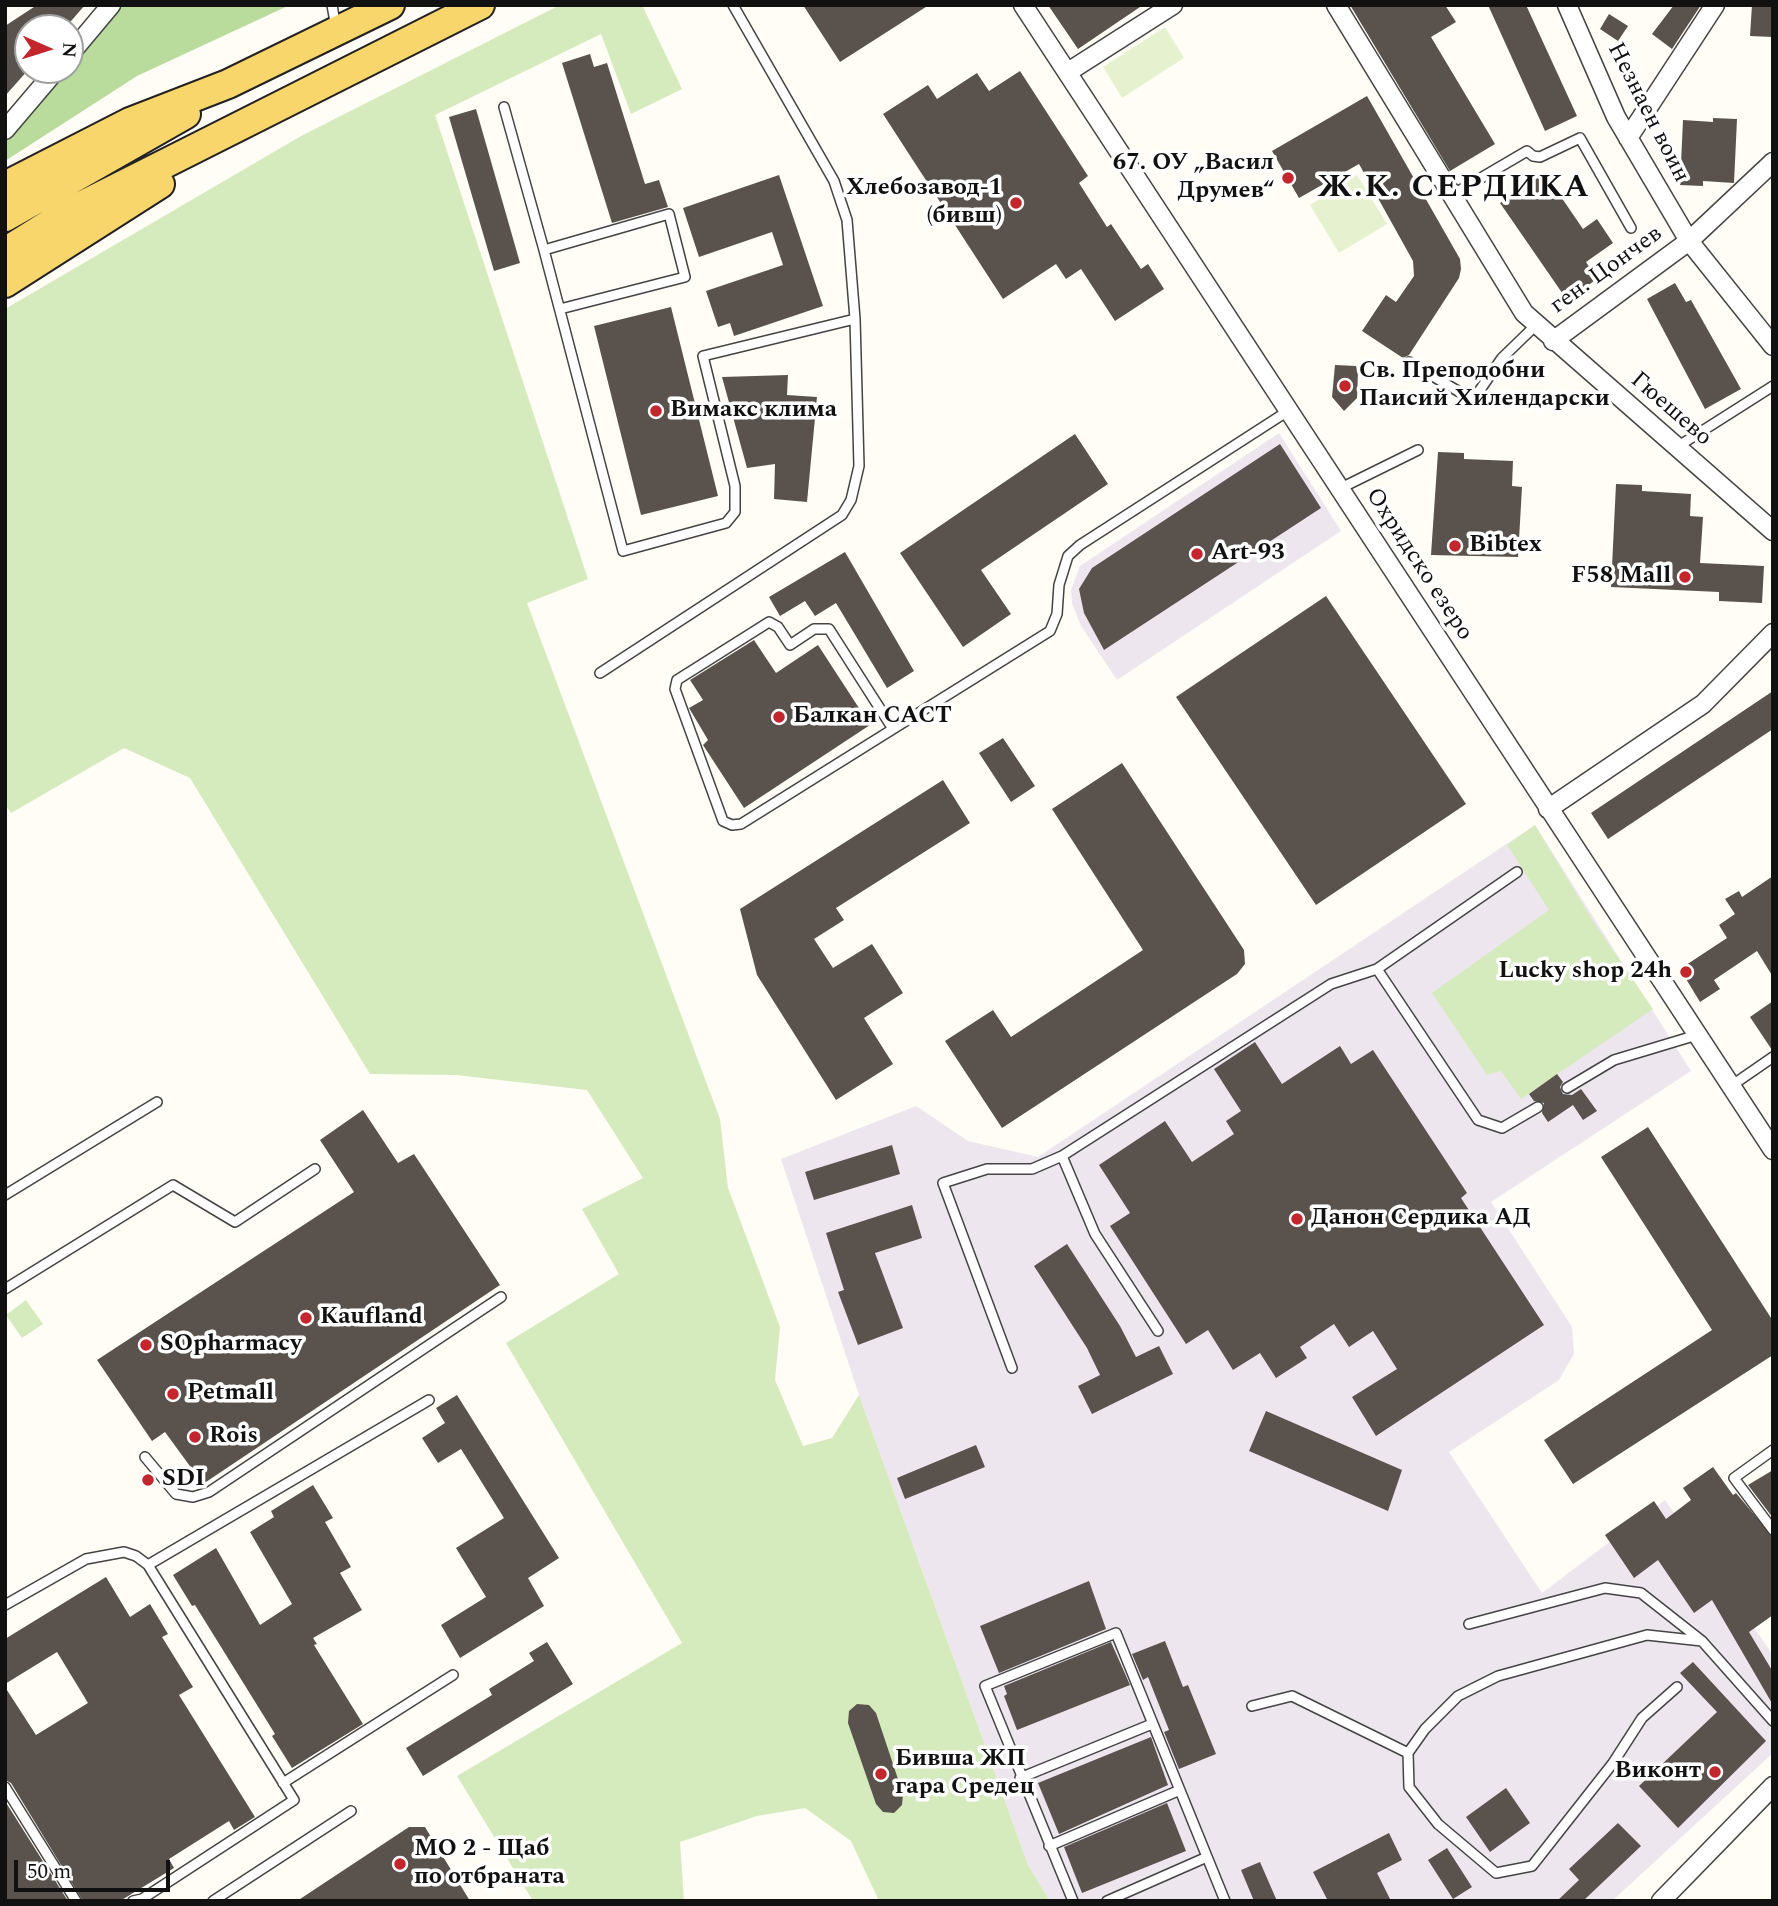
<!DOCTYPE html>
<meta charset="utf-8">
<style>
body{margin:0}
#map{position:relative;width:1778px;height:1906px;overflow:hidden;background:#fffdf5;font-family:Spectral,serif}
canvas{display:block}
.frame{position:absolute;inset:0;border:7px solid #111;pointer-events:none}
.north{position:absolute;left:14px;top:14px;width:70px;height:70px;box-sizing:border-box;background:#fff;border:2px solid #a0a0a0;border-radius:50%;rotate:93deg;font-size:19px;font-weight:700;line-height:28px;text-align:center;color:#111}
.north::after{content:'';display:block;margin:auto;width:24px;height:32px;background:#c4262e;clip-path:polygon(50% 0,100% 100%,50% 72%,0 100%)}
.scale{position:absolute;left:14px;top:1860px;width:156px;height:32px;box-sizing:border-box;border:4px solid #111;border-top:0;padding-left:9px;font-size:21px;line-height:24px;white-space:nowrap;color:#111;-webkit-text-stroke:5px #fff;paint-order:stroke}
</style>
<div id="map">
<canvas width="1778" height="1906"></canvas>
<div class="frame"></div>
<div class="north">N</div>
<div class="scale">50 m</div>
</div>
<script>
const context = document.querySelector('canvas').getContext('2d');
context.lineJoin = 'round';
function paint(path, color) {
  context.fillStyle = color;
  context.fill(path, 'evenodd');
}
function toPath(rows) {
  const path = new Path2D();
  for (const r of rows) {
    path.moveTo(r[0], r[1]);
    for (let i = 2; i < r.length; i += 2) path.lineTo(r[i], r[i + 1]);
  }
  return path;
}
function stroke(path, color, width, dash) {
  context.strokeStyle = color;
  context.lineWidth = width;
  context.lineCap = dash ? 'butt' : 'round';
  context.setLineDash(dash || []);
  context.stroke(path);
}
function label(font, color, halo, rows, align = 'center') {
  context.font = font + ' Spectral,serif';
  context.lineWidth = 7;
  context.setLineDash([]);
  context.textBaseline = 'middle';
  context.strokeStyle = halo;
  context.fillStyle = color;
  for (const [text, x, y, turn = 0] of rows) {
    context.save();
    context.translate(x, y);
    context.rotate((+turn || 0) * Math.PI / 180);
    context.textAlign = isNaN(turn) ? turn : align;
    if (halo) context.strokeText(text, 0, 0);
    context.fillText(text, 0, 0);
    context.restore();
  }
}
paint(toPath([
 [1279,433,1341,531,1117,680,1081,626,1072,603,1071,590,1080,566],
 [1535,825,1691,1071,1491,1202,1572,1327,1574,1354,1559,1380,1449,1452,1542,1593,1665,1500,1773,1655,1773,1753,1612,1901,1050,1901,1028,1865,859,1395,781,1159,916,1106,968,1141,1038,1157]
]), '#eee6ef');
paint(toPath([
 [560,5,642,5,682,89,631,114,601,34,435,115,588,579,527,603,720,1119,728,1188,780,1327,775,1380,803,1446,832,1438,859,1395,1028,1865,1050,1901,879,1901,851,1841,805,1808,757,1816,680,1842,684,1901,533,1901,457,1776,682,1643,506,1343,619,1274,582,1209,643,1178,587,1090,456,1075,370,1074,190,778,124,748,11,813,5,804,5,309,301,136],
 [1535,825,1593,921,1653,1009,1521,1099,1501,1071,1487,1075,1432,993,1549,910,1507,845],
 [26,1300,43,1324,22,1338,6,1315]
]), '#d5ebbd');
paint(toPath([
 [111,5,290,5,137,76,5,161,5,130,56,70,70,70,70,54]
]), '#b9dc9c');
paint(toPath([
 [1165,27,1184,58,1122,98,1103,67],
 [1357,175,1387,224,1339,253,1310,205]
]), '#e6f2cf');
paint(toPath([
 [37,5,85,5,65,28,28,28,28,70,5,96,5,26],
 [803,5,929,5,840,62],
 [1048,5,1143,5,1078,49],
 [1350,5,1445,5,1456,22,1431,37,1495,144,1450,171],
 [1488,5,1526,5,1577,116,1545,131],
 [1674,5,1701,5,1672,49,1652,34],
 [1752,5,1773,5,1773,37,1750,36],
 [1609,14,1628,26,1618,41,1600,29],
 [590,54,594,67,607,63,645,184,659,180,668,207,612,223,562,63],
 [1020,71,1088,176,1079,183,1107,227,1111,224,1141,269,1148,264,1164,289,1115,321,1081,269,1066,279,1056,264,1003,299,883,114,928,85,937,99,977,73,989,91],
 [1367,96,1460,259,1461,269,1459,278,1409,355,1403,358,1362,331,1386,295,1396,302,1414,276,1413,261,1359,164,1299,198,1272,151],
 [476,109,520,263,494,271,449,117],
 [1713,118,1737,119,1734,183,1703,181,1703,186,1680,185,1683,120,1713,122],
 [1544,172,1583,229,1597,219,1613,243,1586,262,1597,279,1567,300,1500,203],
 [779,175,823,306,734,336,730,323,718,327,706,291,783,265,772,232,699,257,683,208],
 [1675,283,1686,302,1691,300,1741,389,1705,409,1647,299],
 [671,307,718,496,641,515,594,326],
 [1335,365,1356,366,1358,372,1357,398,1344,411,1332,397],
 [788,375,787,395,817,397,807,502,774,499,775,464,747,468,722,377],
 [1075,434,1108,484,981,570,1011,614,963,647,900,553],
 [1280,444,1321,508,1104,650,1084,613,1079,589,1092,568],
 [1438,452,1464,453,1464,459,1513,461,1512,486,1522,487,1518,557,1431,555],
 [1616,484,1642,485,1642,491,1691,494,1690,516,1703,517,1700,563,1764,566,1762,603,1719,601,1719,592,1611,587],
 [845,552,914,671,887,688,836,603,815,616,805,601,780,616,769,597],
 [1326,596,1466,804,1316,905,1176,697],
 [754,640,776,673,818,645,870,725,744,808,703,745,708,740,689,708,703,700,690,680],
 [1773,691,1773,729,1608,839,1591,813],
 [1003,738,1035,786,1011,802,979,753],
 [1122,763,1244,950,1245,964,1237,974,1002,1128,945,1041,993,1010,1011,1037,1143,950,1052,809],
 [943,780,970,823,836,908,844,920,814,939,833,968,872,944,903,993,864,1018,893,1064,836,1100,757,975,740,909],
 [1773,876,1773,977,1757,951,1714,980,1720,989,1700,1002,1680,969,1727,938,1719,925,1735,914,1725,899,1739,891,1742,897],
 [1773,1001,1773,1050,1772,1050,1750,1017],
 [1255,1042,1282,1084,1340,1046,1351,1064,1373,1050,1467,1193,1461,1198,1544,1325,1376,1436,1352,1397,1397,1369,1373,1331,1349,1347,1334,1324,1300,1347,1307,1358,1276,1378,1260,1353,1233,1370,1208,1330,1186,1344,1110,1226,1130,1213,1099,1165,1165,1121,1192,1162,1234,1134,1226,1121,1241,1111,1214,1069],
 [1557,1074,1563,1082,1560,1087,1563,1094,1572,1095,1581,1089,1597,1111,1583,1120,1573,1105,1548,1122,1542,1113,1544,1103,1534,1101,1529,1094],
 [363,1110,398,1163,414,1154,500,1285,203,1484,165,1432,152,1441,97,1360,354,1192,320,1140],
 [1648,1127,1773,1321,1773,1355,1573,1484,1544,1440,1712,1330,1601,1157],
 [892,1145,900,1174,814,1200,805,1172],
 [912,1205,922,1238,875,1253,903,1328,858,1345,838,1292,844,1290,826,1233],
 [1067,1244,1120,1326,1136,1357,1159,1346,1173,1374,1092,1414,1078,1386,1100,1375,1087,1348,1034,1266],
 [457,1395,559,1558,528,1578,544,1606,460,1658,441,1625,486,1597,456,1548,504,1518,461,1449,438,1463,422,1438,445,1423,436,1408],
 [1266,1411,1402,1470,1388,1511,1249,1451],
 [976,1445,985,1467,905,1499,897,1478],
 [1713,1467,1733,1495,1736,1493,1773,1537,1773,1615,1749,1632,1773,1672,1773,1705,1712,1600,1694,1613,1658,1560,1634,1578,1605,1535,1654,1501,1666,1519,1691,1500,1683,1488],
 [1773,1470,1773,1518,1748,1485],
 [313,1485,333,1518,325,1522,351,1567,340,1573,362,1610,313,1638,317,1644,314,1645,363,1724,292,1768,272,1736,275,1734,195,1605,192,1606,173,1575,216,1548,260,1625,292,1604,250,1532,274,1517,271,1511],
 [106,1577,130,1617,150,1604,168,1634,162,1637,193,1687,179,1695,255,1817,234,1830,229,1821,169,1859,174,1868,120,1901,83,1901,11,1783,5,1780,5,1687,36,1735,88,1703,57,1652,5,1684,5,1639],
 [1089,1581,1106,1629,999,1673,980,1626],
 [1165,1641,1183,1687,1188,1685,1216,1754,1179,1769,1164,1732,1169,1730,1148,1677,1143,1680,1132,1654],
 [547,1642,573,1684,423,1776,406,1748,492,1695,489,1689,534,1661,529,1653],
 [1111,1642,1130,1685,1017,1730,1004,1696,1007,1694,1004,1686],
 [1693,1662,1766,1741,1678,1828,1639,1786,1717,1712,1680,1673],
 [857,1704,869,1705,876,1713,903,1794,902,1805,894,1813,883,1812,876,1804,848,1723,849,1711],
 [1151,1737,1168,1785,1059,1834,1038,1783],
 [1506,1788,1530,1823,1490,1852,1466,1817],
 [5,1801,68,1901,5,1901],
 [1167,1803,1186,1851,1082,1893,1064,1847],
 [1618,1823,1641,1846,1583,1901,1557,1901,1579,1880,1569,1869],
 [409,1827,425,1827,470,1901,297,1901],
 [1389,1833,1402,1860,1377,1873,1391,1901,1328,1901,1313,1872],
 [1447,1848,1472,1887,1453,1899,1428,1860],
 [1260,1862,1277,1901,1254,1901,1241,1870]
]), '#5a524d');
const lane = toPath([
 [332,5,336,28],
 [504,107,544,250,669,214,685,277,560,309],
 [1452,195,1527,151,1533,156,1540,157,1580,138,1631,228],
 [544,250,623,551,726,523,735,512,735,486,703,356,855,319],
 [1409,362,1473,400,1502,358,1536,325],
 [1677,447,1773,386],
 [1339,489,1418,450],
 [600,673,842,515,851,500,859,466,855,319,847,220,834,181,733,5],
 [893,729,829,629,814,629,790,645,778,627,769,622,677,680,675,689,723,821,732,825,741,824,893,729,1050,631,1057,614,1059,585,1068,556,1080,545,1288,411],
 [1377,969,1517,872],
 [1731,1086,1773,1057],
 [1567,1088,1614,1060,1697,1035],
 [5,1195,157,1102],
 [5,1289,173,1185,235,1222,315,1169],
 [1158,1331,1095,1234,1062,1156,1331,984,1377,969,1478,1120,1502,1128,1538,1107],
 [1012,1368,943,1183,987,1169,1032,1169,1062,1156],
 [1773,1450,1734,1478,1773,1530],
 [145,1457,176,1494,193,1497,209,1492,501,1297],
 [148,1565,429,1400],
 [5,1605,86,1559,124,1552,136,1556,148,1565,294,1800,142,1899,133,1901],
 [1469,1624,1605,1588,1641,1593,1702,1641,1773,1721],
 [1677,1687,1642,1718,1613,1763,1532,1866,1496,1873,1438,1824,1409,1787,1408,1753,1425,1729,1458,1696,1498,1676,1647,1635,1702,1641],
 [1252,1706,1292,1696,1408,1753],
 [1020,1778,1152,1724],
 [283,1783,453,1675],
 [5,1787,76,1901],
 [1049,1846,1180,1790],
 [213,1901,351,1811],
 [1073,1901,985,1686,1116,1633,1225,1901],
 [1107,1901,1207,1857]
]);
const street = toPath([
 [1023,5,1773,1150],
 [1336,5,1524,313,1773,531],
 [1567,5,1616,117,1689,241,1773,346],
 [70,54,111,5],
 [1068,72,1173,5],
 [5,130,56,70],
 [1628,138,1715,5],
 [1553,341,1689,241,1773,162],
 [1548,809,1703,704,1773,633],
 [1661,1901,1773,1786]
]);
const primary = toPath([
 [5,186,130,122,228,84,390,5],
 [5,217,186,114],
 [5,252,67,213,480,5],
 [5,283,160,184]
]);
stroke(lane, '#444', 12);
stroke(street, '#444', 21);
stroke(primary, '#222', 32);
stroke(lane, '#fff', 9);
stroke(street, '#fff', 18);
stroke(primary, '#f9d66b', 28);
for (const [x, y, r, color] of [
 [1288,178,7,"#c4262e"],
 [1016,203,7,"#c4262e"],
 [1345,386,7,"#c4262e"],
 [656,411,7,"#c4262e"],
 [1455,546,7,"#c4262e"],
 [1197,554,7,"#c4262e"],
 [1685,577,7,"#c4262e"],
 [779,717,7,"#c4262e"],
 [1686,972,7,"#c4262e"],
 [1297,1219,7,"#c4262e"],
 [306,1318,7,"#c4262e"],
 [146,1345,7,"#c4262e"],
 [173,1394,7,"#c4262e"],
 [195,1437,7,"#c4262e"],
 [148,1480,7,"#c4262e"],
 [1715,1772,7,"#c4262e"],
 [881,1774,7,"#c4262e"],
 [400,1864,7,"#c4262e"]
]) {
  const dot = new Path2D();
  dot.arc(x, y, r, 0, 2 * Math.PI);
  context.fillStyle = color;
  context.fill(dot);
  stroke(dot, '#fff', 2.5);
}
label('24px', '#111', '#fff', [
 ["Незнаен воин",1647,113,63],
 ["ген. Цончев",1607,271,-36],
 ["Гюешево",1670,410,41],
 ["Охридско езеро",1418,565,57]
]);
label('bold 24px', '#111', '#fff', [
 ["67. ОУ „Васил",1274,164,"right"],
 ["Друмев“",1274,192,"right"],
 ["Хлебозавод-1",1002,189,"right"],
 ["(бивш)",1002,217,"right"],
 ["Св. Преподобни",1359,372],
 ["Паисий Хилендарски",1359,400],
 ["Вимакс клима",670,411],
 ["Bibtex",1469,546],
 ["Art-93",1211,554],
 ["F58 Mall",1671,577,"right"],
 ["Балкан САСТ",793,717],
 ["Lucky shop 24h",1672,972,"right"],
 ["Данон Сердика АД",1311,1219],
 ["Kaufland",320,1318],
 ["SOpharmacy",160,1345],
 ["Petmall",187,1394],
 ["Rois",209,1437],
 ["SDI",162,1480],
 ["Бивша ЖП",895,1760],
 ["гара Средец",895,1788],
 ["Виконт",1701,1772,"right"],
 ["МО 2 - Щаб",414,1850],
 ["по отбраната",414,1878]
], 'left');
context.letterSpacing = '2px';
label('bold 32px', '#111', '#fff', [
 ["Ж.К. СЕРДИКА",1454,190]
]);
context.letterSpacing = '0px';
</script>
